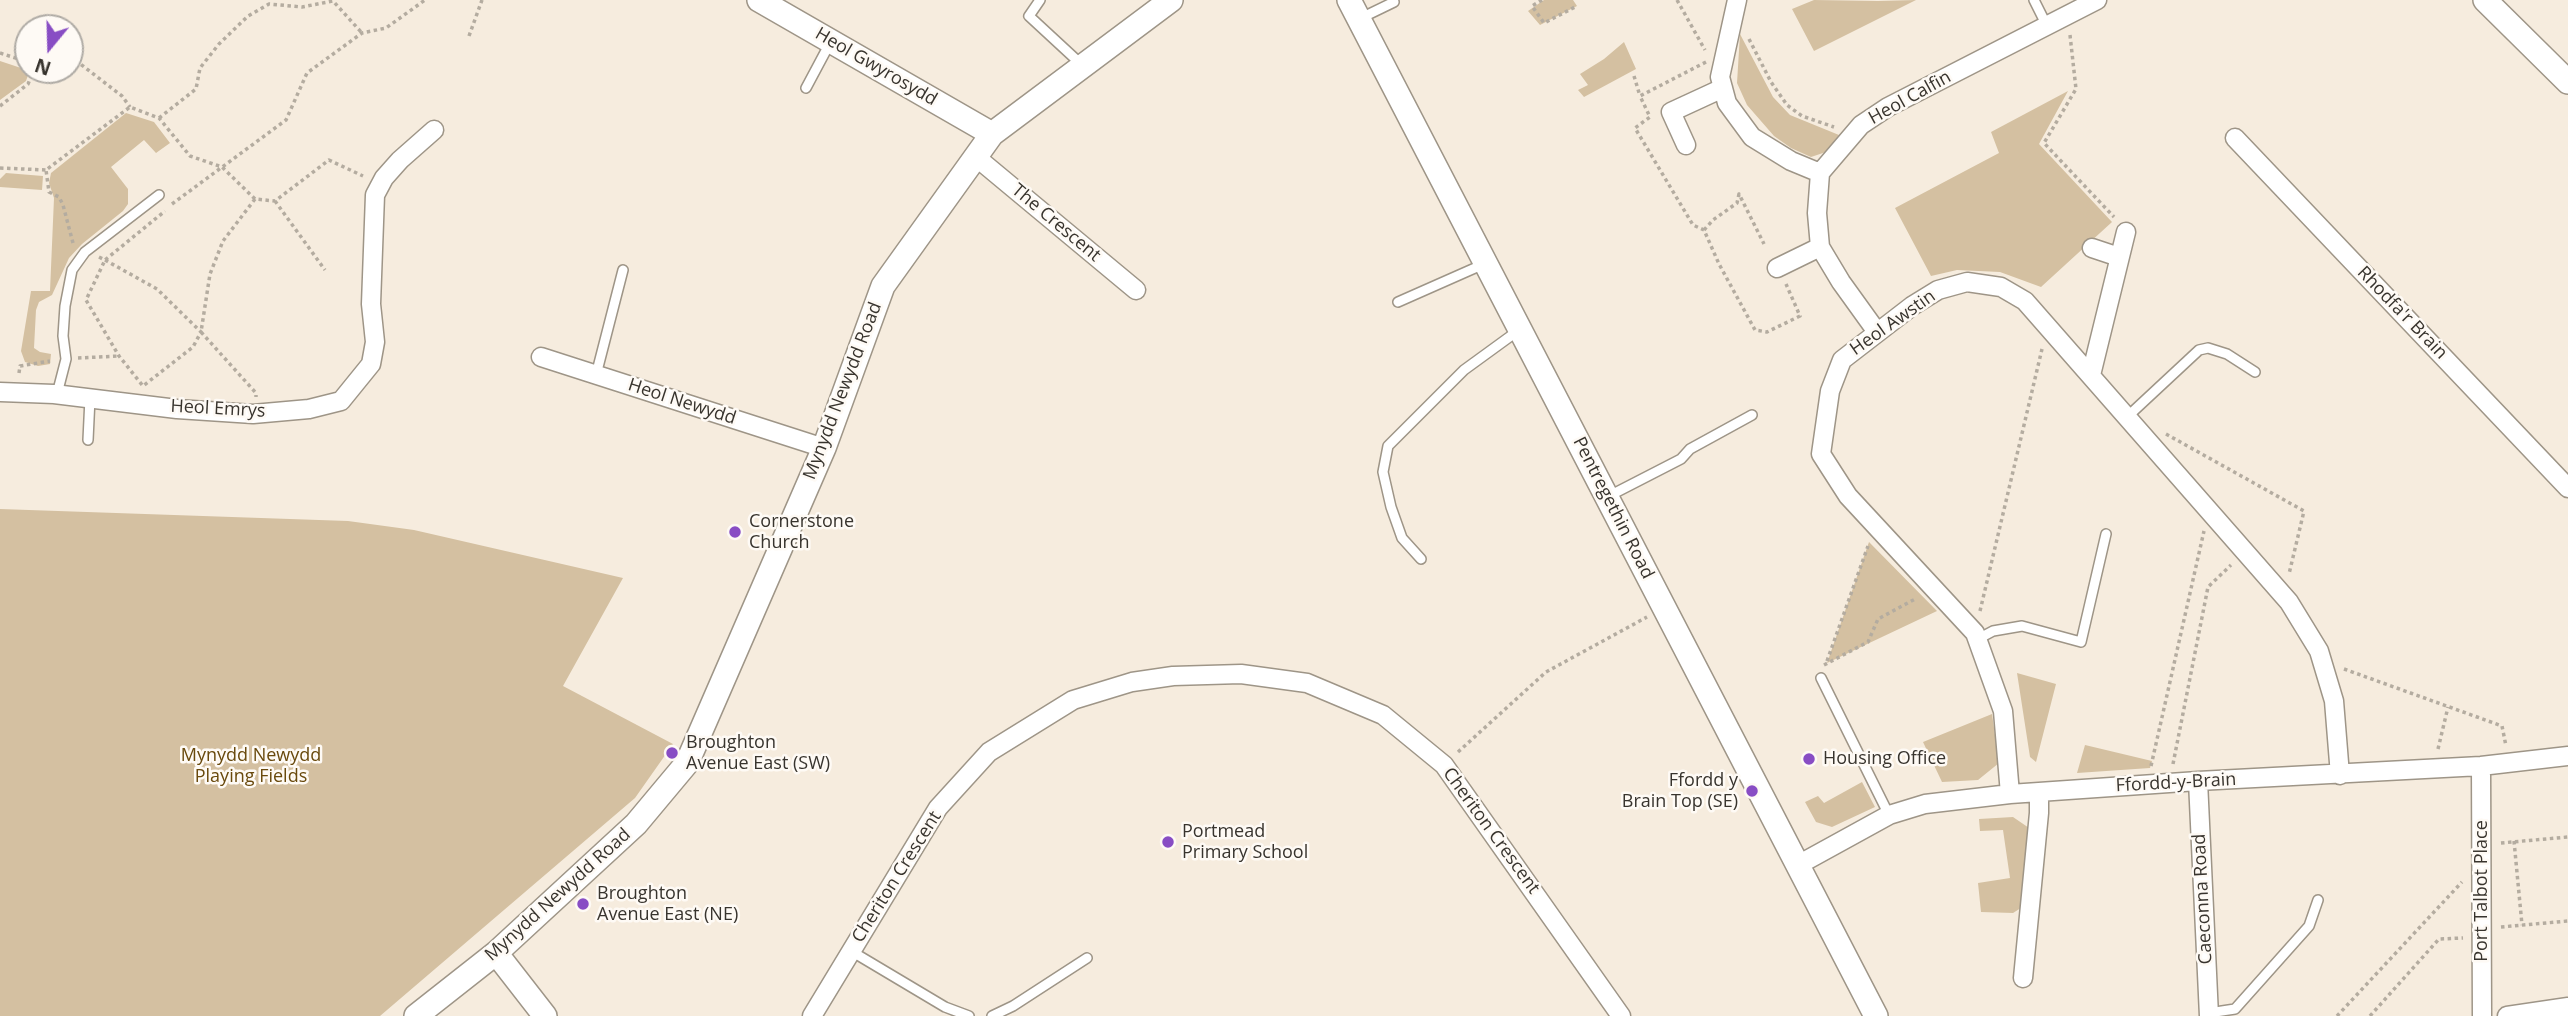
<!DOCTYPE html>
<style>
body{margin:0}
#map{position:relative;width:2568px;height:1016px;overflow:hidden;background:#f6ecde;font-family:"Open Sans",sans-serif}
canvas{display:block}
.north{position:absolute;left:14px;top:14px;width:70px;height:70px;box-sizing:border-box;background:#fefaf5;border:2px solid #afaba5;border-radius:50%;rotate:199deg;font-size:19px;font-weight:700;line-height:28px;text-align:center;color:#38342e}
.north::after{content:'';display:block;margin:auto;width:24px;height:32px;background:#884dc4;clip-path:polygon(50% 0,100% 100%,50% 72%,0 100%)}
</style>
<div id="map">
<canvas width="2568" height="1016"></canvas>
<div class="north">N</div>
</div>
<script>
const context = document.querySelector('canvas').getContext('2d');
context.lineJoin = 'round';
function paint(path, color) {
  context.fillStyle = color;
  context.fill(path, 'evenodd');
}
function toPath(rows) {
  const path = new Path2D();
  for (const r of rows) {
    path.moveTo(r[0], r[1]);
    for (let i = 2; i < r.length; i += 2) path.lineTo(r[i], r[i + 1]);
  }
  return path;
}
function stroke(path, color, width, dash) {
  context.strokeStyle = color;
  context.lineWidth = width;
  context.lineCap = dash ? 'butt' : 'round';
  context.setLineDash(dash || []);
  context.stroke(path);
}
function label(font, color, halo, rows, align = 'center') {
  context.font = font + ' "Open Sans",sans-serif';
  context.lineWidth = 5;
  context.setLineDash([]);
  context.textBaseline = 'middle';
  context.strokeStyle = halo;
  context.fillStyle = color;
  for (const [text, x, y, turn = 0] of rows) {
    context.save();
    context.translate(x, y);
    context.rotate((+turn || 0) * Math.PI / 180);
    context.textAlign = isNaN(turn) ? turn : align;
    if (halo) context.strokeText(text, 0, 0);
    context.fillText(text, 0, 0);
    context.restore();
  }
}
paint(toPath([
 [1544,0,1573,0,1577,6,1540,25,1528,11],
 [1814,0,1878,1,1916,0,1814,51,1792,9],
 [1740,34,1773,97,1790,115,1839,135,1826,152,1811,157,1791,148,1774,136,1747,105,1737,83],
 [1624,42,1636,69,1584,97,1578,90,1588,85,1580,74,1604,59],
 [0,61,27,70,28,75,26,81,0,100],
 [2068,91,2039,144,2112,222,2041,287,2000,272,1957,270,1931,276,1895,208,1999,153,1991,132],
 [126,113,154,122,170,143,156,153,144,140,111,167,128,189,128,204,123,211,82,244,69,258,52,295,39,302,36,310,34,348,40,352,51,354,50,364,38,366,25,362,21,351,31,291,50,291,54,198,49,183,51,173],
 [6,173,43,176,42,190,0,187,0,179],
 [0,509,348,521,414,530,623,578,563,686,673,744,635,798,380,1016,0,1016],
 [1869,542,1937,611,1827,663],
 [2017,673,2056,684,2036,762,2030,757],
 [1992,714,1999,763,1978,780,1942,782,1923,742],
 [2085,745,2152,761,2150,768,2077,773],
 [1862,782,1875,807,1832,827,1816,822,1805,802,1818,796,1824,803],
 [2013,817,2032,830,2024,906,2013,913,1981,912,1978,883,2010,878,2003,830,1980,831,1979,819]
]), '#d4c0a1');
const service = toPath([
 [1040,0,1029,16,1082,65],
 [2034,0,2047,26],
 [1361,18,1394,2,1393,0],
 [806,88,830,43],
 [1398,302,1484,264],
 [596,375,623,270],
 [57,394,66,359,63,336,65,306,72,270,85,252,159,195],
 [2127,417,2199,350,2208,348,2227,354,2255,372],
 [88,440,90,398],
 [1609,496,1681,459,1690,449,1752,415],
 [1421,559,1402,538,1391,507,1383,472,1388,446,1464,370,1519,330],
 [1978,639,1993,631,2022,626,2081,642,2106,534],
 [1821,678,1889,815],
 [851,951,945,1007,969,1016],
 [2209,1013,2235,1009,2309,926,2318,900],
 [992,1016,1013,1006,1087,958]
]);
const minor = toPath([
 [1737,0,1720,77,1727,103,1752,137,1791,161,1820,173],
 [2235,138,2568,488],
 [1686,145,1671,112,1723,88],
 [976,157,1136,290],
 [2092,248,2119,257],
 [1777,268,1820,247],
 [1877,332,1841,282,1820,247,1817,213,1820,173,1861,125,1888,107,2097,0],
 [541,357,824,448],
 [2091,375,2126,232],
 [0,392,54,394,177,409,253,414,309,409,341,401,371,364,375,342,371,304,375,195,384,178,400,160,434,130],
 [2481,766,2482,1016],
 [2198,781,2209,1016],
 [2010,794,2003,711,1975,633,1848,496,1821,454,1830,391,1842,360,1912,306,1938,290,1967,282,2001,287,2025,301,2289,602,2319,651,2334,701,2340,775],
 [1798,865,1889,815,1925,804,2010,794,2198,781,2481,766,2568,756],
 [2023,978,2039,813,2039,792],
 [812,1016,938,808,989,752,1073,700,1132,682,1173,676,1241,674,1307,683,1383,715,1444,765,1621,1016],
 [2507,1016,2568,1007]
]);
const tertiary = toPath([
 [759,0,992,134],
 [1349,0,1876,1016],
 [2485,0,2568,82],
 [496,953,545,1016],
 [416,1016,496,953,636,824,687,763,824,448,883,286,992,134,1171,0]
]);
stroke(service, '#9e9587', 12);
stroke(minor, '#9e9587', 21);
stroke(tertiary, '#9e9587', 26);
stroke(toPath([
 [1542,0,1532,6,1544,23,1577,6],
 [1677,0,1705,50],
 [2070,35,2076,89,2044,143,2114,217],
 [469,36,482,0],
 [1749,39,1771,82,1787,105,1802,116,1834,127],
 [0,53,28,62],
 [70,56,122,96,130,107],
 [1706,62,1640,96,1650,117,1635,128,1693,225,1704,230,1719,264,1755,330,1767,332,1800,316,1786,284],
 [1634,76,1640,96],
 [0,106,28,84,34,70],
 [159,118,196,89,200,68,219,44,248,16,269,4,302,7,333,1,362,33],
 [0,168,46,170],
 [255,199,223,241,210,274,201,332,256,393,256,397],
 [275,201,325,270],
 [172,204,286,120,307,73,362,33,386,28,425,0],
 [1704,230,1713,220,1737,203,1739,194,1764,244],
 [73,243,63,205,59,197,49,192,46,170,130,107,159,118,190,156,222,167,255,199,275,201,329,160,363,176],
 [99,257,105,260,165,211],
 [105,260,157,289,201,332,193,347,143,386,119,356,86,300,105,260],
 [78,358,119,356],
 [19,373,20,366,50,361],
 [2166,434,2304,511,2289,574],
 [1980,611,2042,349],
 [1827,661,1868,546],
 [1824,665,1868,642,1878,619,1917,598],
 [2344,669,2502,726,2506,746],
 [2438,749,2448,707],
 [1458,752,1546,672,1647,617],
 [2173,764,2208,587,2231,565],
 [2151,766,2204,531],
 [2514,841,2522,925],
 [2501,843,2568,837],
 [2501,927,2568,921],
 [2337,1016,2462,882],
 [2370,1016,2439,939,2463,938]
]), '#b4aca0', 3.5, [3.5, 3.5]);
stroke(service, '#fff', 9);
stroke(minor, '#fff', 18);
stroke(tertiary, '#fff', 23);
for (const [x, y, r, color] of [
 [735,532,7,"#884dc4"],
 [672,753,7,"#884dc4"],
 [1809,759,7,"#884dc4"],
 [1752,791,7,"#884dc4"],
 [1168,842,7,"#884dc4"],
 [583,904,7,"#884dc4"]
]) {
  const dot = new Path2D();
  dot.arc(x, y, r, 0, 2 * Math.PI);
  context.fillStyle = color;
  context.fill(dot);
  stroke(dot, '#fefaf5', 2.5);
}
label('18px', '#38342e', '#fefaf5', [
 ["Heol Gwyrosydd",876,67,30],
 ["Heol Calfin",1910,98,-29],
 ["The Crescent",1056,223,40],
 ["Rhodfa'r Brain",2402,313,46],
 ["Heol Awstin",1893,323,-35],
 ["Mynydd Newydd Road",843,391,-69],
 ["Heol Newydd",682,402,18],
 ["Heol Emrys",218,409,3],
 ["Pentregethin Road",1613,508,63],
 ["Ffordd-y-Brain",2176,783,-3],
 ["Cheriton Crescent",1491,831,54],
 ["Cheriton Crescent",897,877,-58],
 ["Port Talbot Place",2482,891,-90],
 ["Mynydd Newydd Road",558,895,-42],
 ["Caeconna Road",2203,899,-93]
]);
label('18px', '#38342e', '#fefaf5', [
 ["Cornerstone",749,522],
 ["Church",749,543],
 ["Broughton",686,743],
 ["Avenue East (SW)",686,764],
 ["Housing Office",1823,759],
 ["Ffordd y",1738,781,"right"],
 ["Brain Top (SE)",1738,802,"right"],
 ["Portmead",1182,832],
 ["Primary School",1182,853],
 ["Broughton",597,894],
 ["Avenue East (NE)",597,915]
], 'left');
label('18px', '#69490c', '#fefaf5', [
 ["Mynydd Newydd",251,756],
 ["Playing Fields",251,777]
]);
</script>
